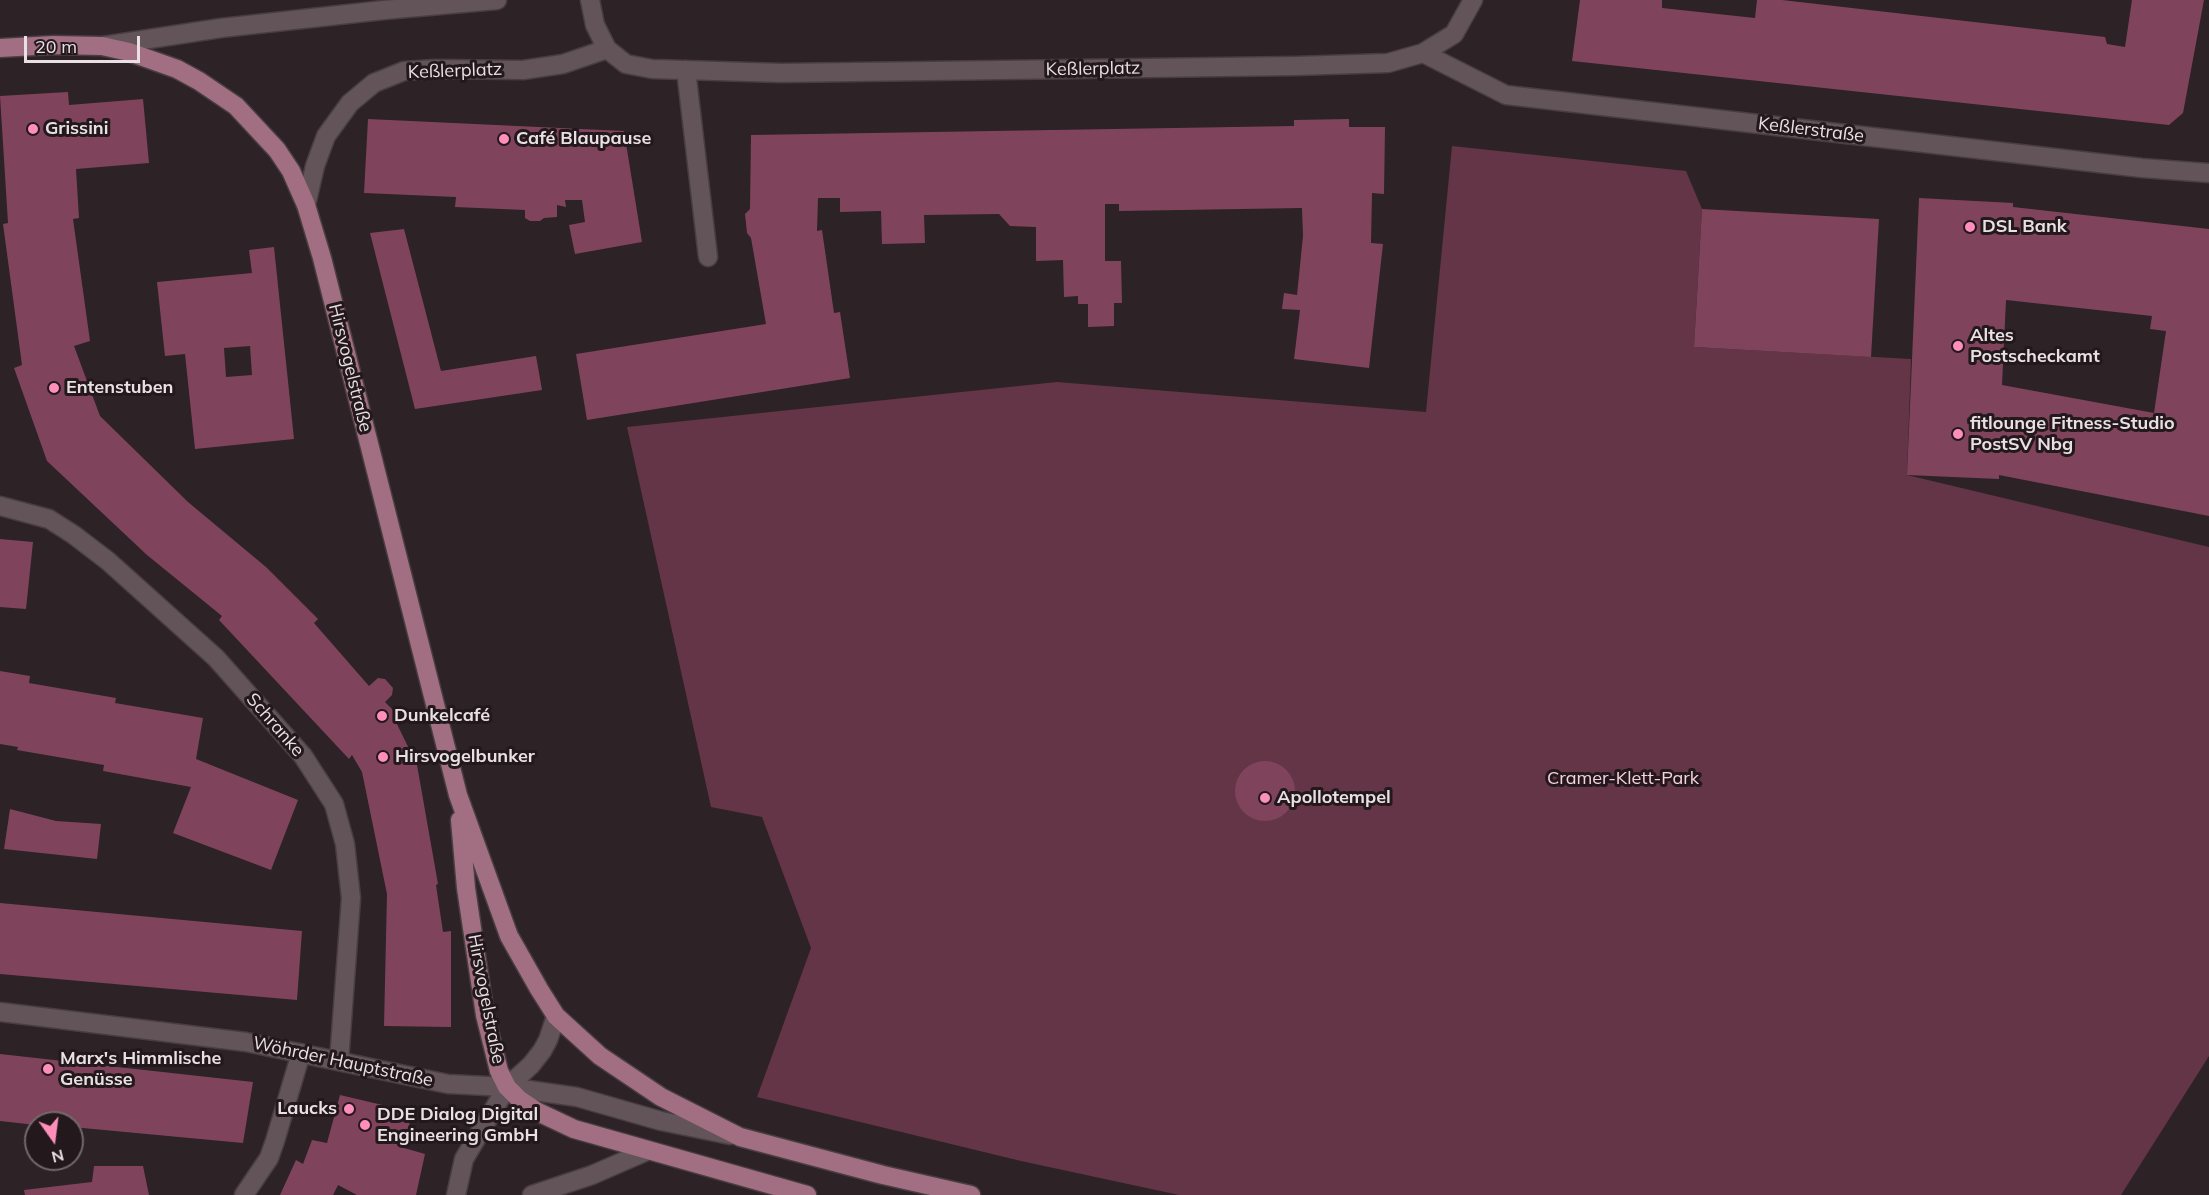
<!DOCTYPE html>
<meta charset="utf-8">
<style>
body{margin:0}
#map{position:relative;width:2209px;height:1195px;overflow:hidden;background:#2d2226;font-family:Mulish,sans-serif}
canvas{display:block}
.north{position:absolute;left:24px;top:1111px;width:60px;height:60px;box-sizing:border-box;background:#23181c;border:2px solid #72686b;border-radius:50%;rotate:166deg;font-size:16px;font-weight:700;line-height:24px;text-align:center;color:#e8e0e2}
.north::after{content:'';display:block;margin:auto;width:21px;height:27px;background:#ff8ebb;clip-path:polygon(50% 0,100% 100%,50% 72%,0 100%)}
.scale{position:absolute;left:24px;top:36px;width:116px;height:27px;box-sizing:border-box;border:3px solid #e8e0e2;border-top:0;padding-left:8px;font-size:18px;line-height:21px;white-space:nowrap;color:#e8e0e2;-webkit-text-stroke:4px #23181c;paint-order:stroke}
</style>
<div id="map">
<canvas width="2209" height="1195"></canvas>
<div class="north">N</div>
<div class="scale">20 m</div>
</div>
<script>
const context = document.querySelector('canvas').getContext('2d');
context.lineJoin = 'round';
function paint(path, color) {
  context.fillStyle = color;
  context.fill(path, 'evenodd');
}
function toPath(rows) {
  const path = new Path2D();
  for (const r of rows) {
    if (r.length === 3) {
      path.moveTo(r[0] + r[2], r[1]);
      path.arc(r[0], r[1], r[2], 0, 2 * Math.PI);
      continue;
    }
    path.moveTo(r[0], r[1]);
    for (let i = 2; i < r.length; i += 2) path.lineTo(r[i], r[i + 1]);
  }
  return path;
}
function stroke(path, color, width, dash) {
  context.strokeStyle = color;
  context.lineWidth = width;
  context.lineCap = dash ? 'butt' : 'round';
  context.setLineDash(dash || []);
  context.stroke(path);
}
function label(font, color, halo, rows, align = 'center') {
  context.font = font + ' Mulish,sans-serif';
  context.lineWidth = 6;
  context.setLineDash([]);
  context.textBaseline = 'middle';
  context.strokeStyle = halo;
  context.fillStyle = color;
  for (const [text, x, y, turn = 0] of rows) {
    context.save();
    context.translate(x, y);
    context.rotate((+turn || 0) * Math.PI / 180);
    context.textAlign = isNaN(turn) ? turn : align;
    if (halo) context.strokeText(text, 0, 0);
    context.fillText(text, 0, 0);
    context.restore();
  }
}
paint(toPath([
 [1452,146,1686,171,1702,209,1694,347,1911,359,1907,475,2209,547,2209,1056,2121,1195,1179,1195,1021,1161,757,1097,811,948,762,817,711,807,627,427,1057,382,1426,412]
]), '#633547');
paint(toPath([
 [1580,0,1662,0,1662,8,1755,18,1757,0,1782,0,2105,37,2107,44,2125,47,2132,0,2204,0,2183,113,2169,125,1572,61],
 [68,92,69,105,143,99,149,163,76,169,79,218,73,219,90,341,74,346,100,416,188,502,266,567,318,619,314,623,369,686,378,678,385,679,393,688,392,695,385,702,398,715,394,718,417,765,438,884,436,885,443,932,451,931,451,1027,384,1026,387,894,362,772,352,755,349,759,219,620,222,616,147,555,47,461,14,368,22,365,3,224,8,223,0,96],
 [368,119,624,131,642,242,575,254,569,225,585,222,582,200,565,200,566,207,557,205,557,217,544,218,540,221,530,221,525,218,525,210,455,207,456,197,364,193],
 [1349,119,1349,127,1385,127,1384,194,1372,193,1371,243,1383,244,1369,368,1294,359,1300,310,1282,309,1284,293,1297,295,1303,236,1302,208,1119,211,1119,204,1105,204,1105,261,1121,261,1122,303,1114,303,1114,326,1088,327,1088,304,1078,304,1078,296,1064,297,1063,260,1036,261,1036,227,1010,226,999,214,924,215,925,243,882,244,881,211,840,212,840,198,818,198,817,231,822,230,834,313,840,312,850,378,587,420,576,354,766,324,751,238,747,233,745,214,750,209,751,135,1294,126,1294,120],
 [1919,198,2013,203,2013,207,2209,229,2209,516,1999,475,1999,479,1907,475],
 [2006,300,2152,316,2150,329,2166,331,2154,413,2002,385],
 [1702,209,1879,219,1871,357,1694,347],
 [404,229,441,371,536,356,542,390,415,409,370,233],
 [274,247,294,439,195,449,185,354,165,356,157,282,252,273,249,250],
 [250,346,252,375,226,377,224,348],
 [0,539,33,542,26,609,0,607],
 [0,671,30,676,29,683,116,698,115,703,203,718,196,759,298,800,271,870,173,833,191,787,103,771,104,765,17,750,18,747,0,744],
 [1265,791,30],
 [10,809,56,821,101,824,97,859,4,849],
 [0,903,302,931,297,1000,0,974],
 [0,1054,253,1082,243,1143,72,1127,72,1123,36,1123,36,1125,0,1121],
 [340,1095,412,1112,404,1148,425,1154,416,1195,357,1195,338,1185,333,1195,280,1195,296,1160,303,1164,312,1140,327,1143],
 [94,1166,143,1166,149,1195,25,1195,24,1190,92,1182]
]), '#7f445b');
const minor = toPath([
 [590,0,595,25,607,49,626,64,652,69,781,73,1296,66,1388,63,1423,53,1454,34,1473,0],
 [103,46,221,28,384,10,497,0],
 [1423,53,1506,95,2142,168,2209,173],
 [686,70,708,257],
 [306,205,315,166,326,136,350,103,374,83,404,71,435,69,523,70,563,64,607,49],
 [0,506,49,519,74,535,108,561,216,658,303,756,334,804,345,844,351,898,339,1061],
 [0,1012,246,1042,448,1084,507,1087,577,1097,661,1121,730,1135],
 [244,1195,269,1158,275,1141,301,1053],
 [456,1195,464,1159,507,1087,531,1065,542,1051,548,1040,556,1016],
 [532,1195,592,1175,647,1151]
]);
const major = toPath([
 [0,48,53,45,102,46,129,52,177,69,199,81,236,106,277,150,291,171,306,205,322,258,458,795,509,936,539,989,556,1016,600,1056,661,1097,740,1137,883,1175,971,1195],
 [460,820,466,888,485,1015,499,1071,507,1087,520,1100,538,1112,574,1129,807,1195]
]);
stroke(minor, '#483e42', 21);
stroke(major, '#483e42', 21);
stroke(minor, '#625459', 18);
stroke(major, '#a26e81', 18);
for (const [x, y, r, color] of [
 [33,129,6,"#ff8ebb"],
 [504,139,6,"#ff8ebb"],
 [1970,227,6,"#ff8ebb"],
 [1958,346,6,"#ff8ebb"],
 [54,388,6,"#ff8ebb"],
 [1958,434,6,"#ff8ebb"],
 [382,716,6,"#ff8ebb"],
 [383,757,6,"#ff8ebb"],
 [1265,798,6,"#ff8ebb"],
 [48,1069,6,"#ff8ebb"],
 [349,1109,6,"#ff8ebb"],
 [365,1125,6,"#ff8ebb"]
]) {
  const dot = new Path2D();
  dot.arc(x, y, r, 0, 2 * Math.PI);
  context.fillStyle = color;
  context.fill(dot);
  stroke(dot, '#23181c', 2);
}
label('18px', '#e8e0e2', '#23181c', [
 ["Keßlerplatz",1093,69,-1],
 ["Keßlerplatz",455,71,-2],
 ["Keßlerstraße",1811,130,7],
 ["Hirsvogelstraße",350,368,76],
 ["Schranke",275,725,49],
 ["Hirsvogelstraße",486,999,79],
 ["Wöhrder Hauptstraße",343,1062,12]
]);
label('bold 18px', '#e8e0e2', '#23181c', [
 ["Grissini",45,129],
 ["Café Blaupause",516,139],
 ["DSL Bank",1982,227],
 ["Altes",1970,336],
 ["Postscheckamt",1970,357],
 ["Entenstuben",66,388],
 ["fitlounge Fitness-Studio",1970,424],
 ["PostSV Nbg",1970,445],
 ["Dunkelcafé",394,716],
 ["Hirsvogelbunker",395,757],
 ["Apollotempel",1277,798],
 ["Marx's Himmlische",60,1059],
 ["Genüsse",60,1080],
 ["Laucks",337,1109,"right"],
 ["DDE Dialog Digital",377,1115],
 ["Engineering GmbH",377,1136]
], 'left');
label('18px', '#f8d1de', '#23181c', [
 ["Cramer-Klett-Park",1623,779]
]);
</script>
